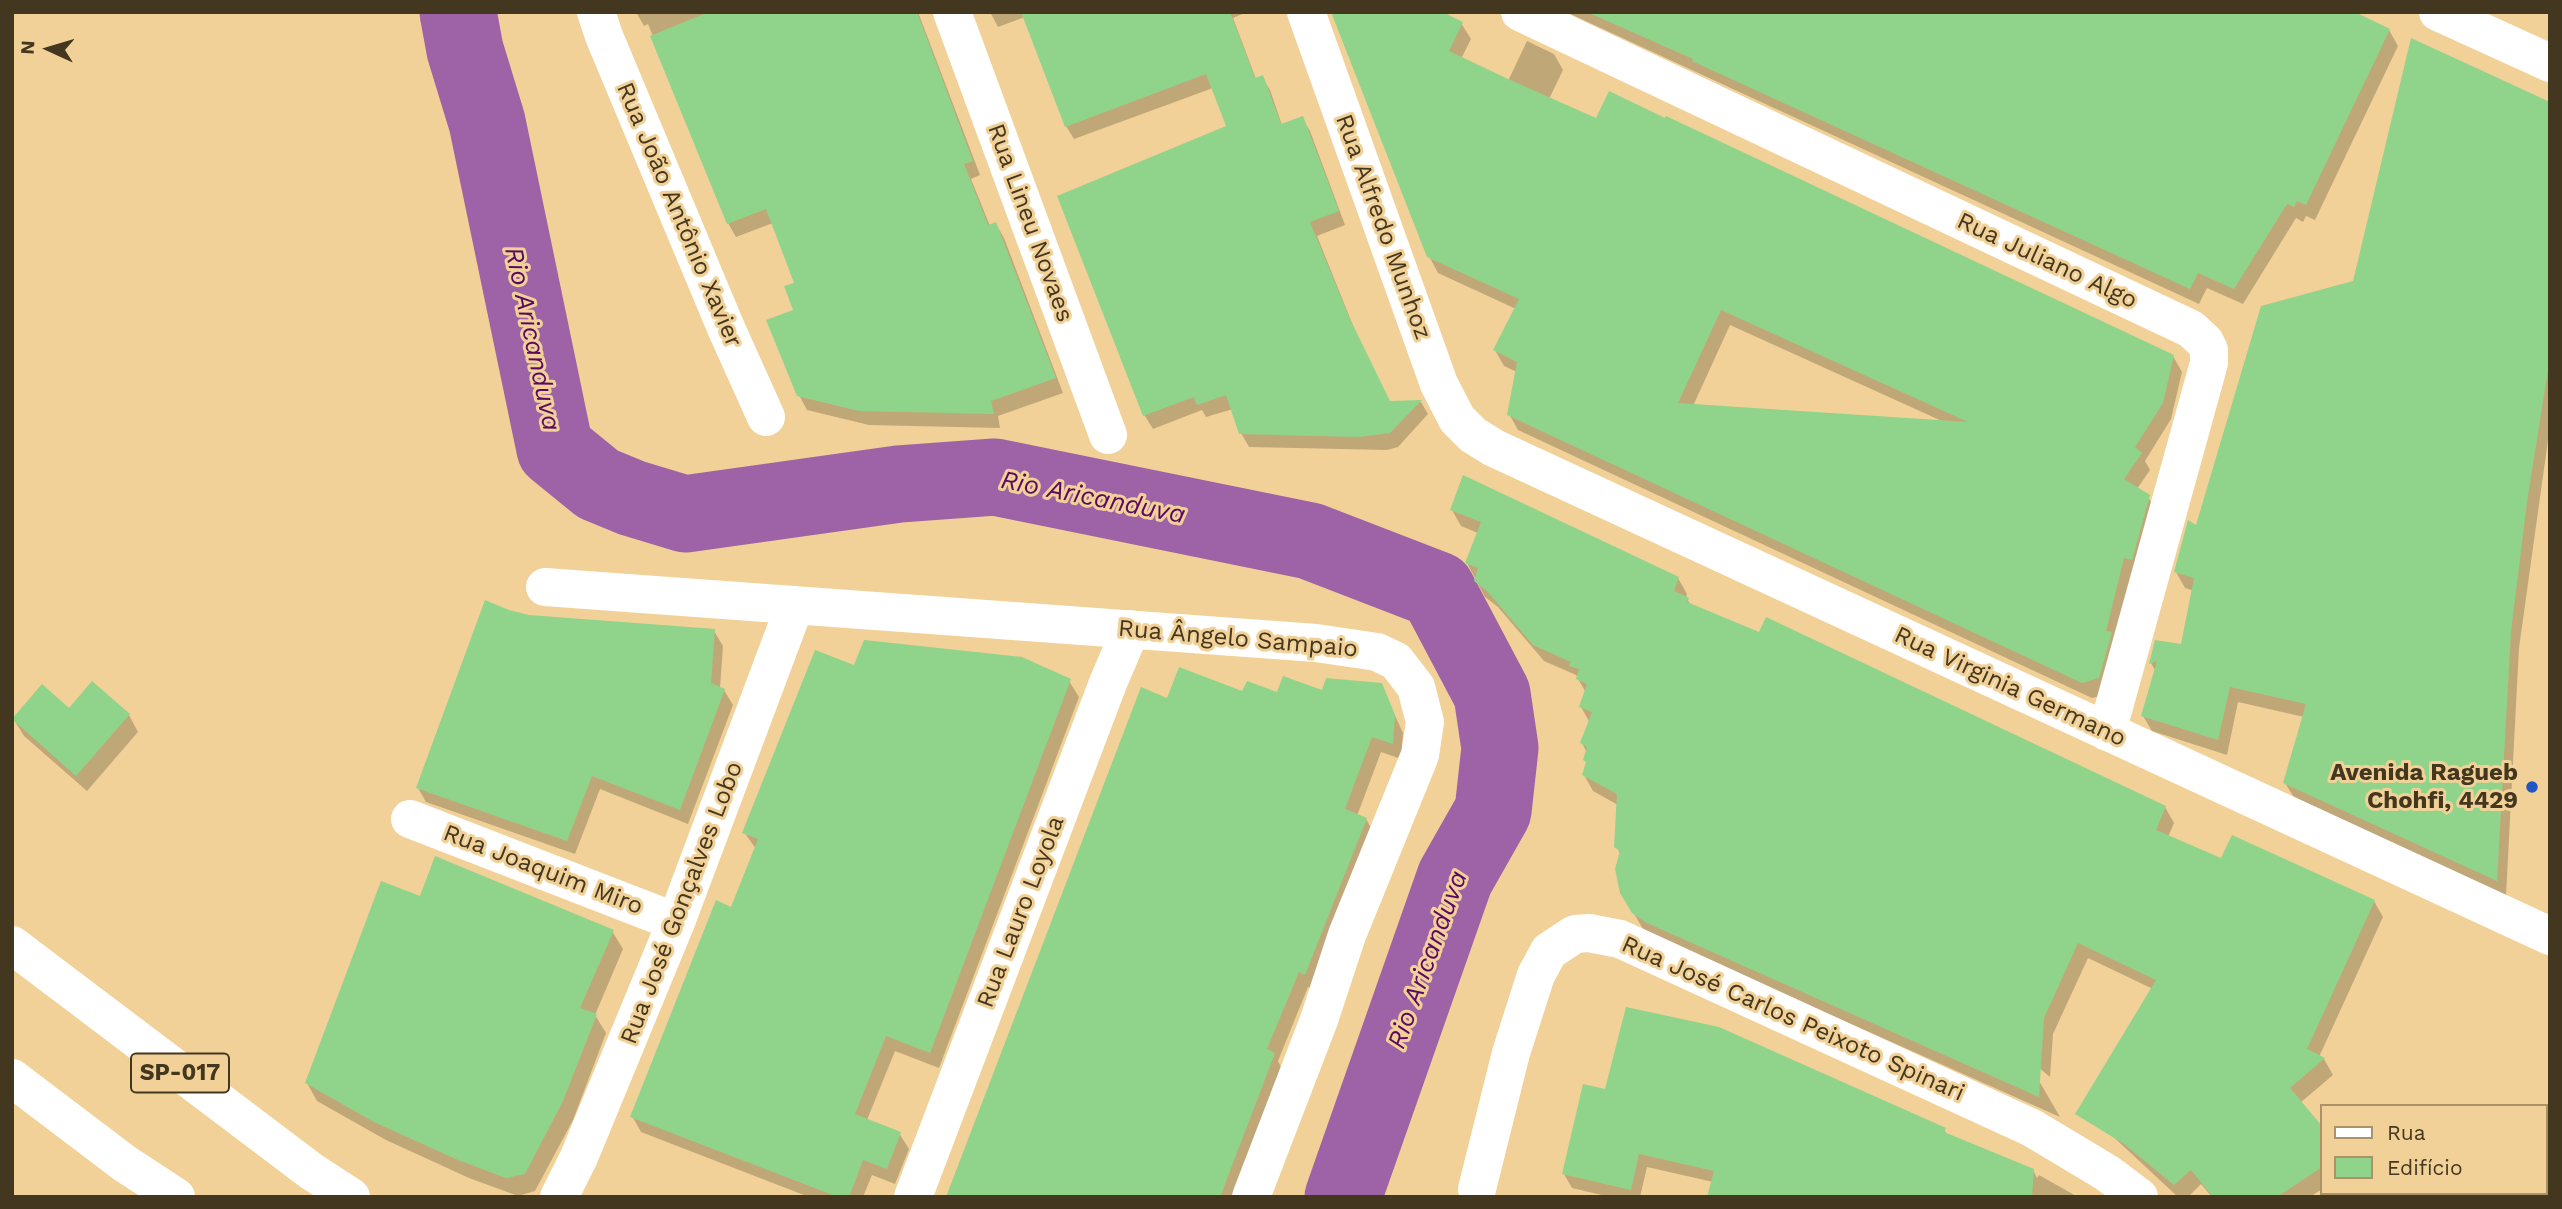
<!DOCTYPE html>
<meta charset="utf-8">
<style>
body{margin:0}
#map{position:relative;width:2562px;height:1209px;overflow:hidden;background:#f1d197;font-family:"Work Sans",sans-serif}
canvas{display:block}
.frame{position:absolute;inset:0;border:14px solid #44371f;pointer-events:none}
.legend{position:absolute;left:2320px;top:1104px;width:228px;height:91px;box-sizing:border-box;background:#f1d197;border:2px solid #ac9367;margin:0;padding:9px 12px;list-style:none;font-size:21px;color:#44371f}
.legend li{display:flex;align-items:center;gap:14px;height:35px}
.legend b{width:35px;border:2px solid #ac9367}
.north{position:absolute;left:14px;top:14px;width:70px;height:70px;-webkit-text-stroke:5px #f1d197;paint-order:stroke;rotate:274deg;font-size:19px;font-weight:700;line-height:28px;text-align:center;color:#44371f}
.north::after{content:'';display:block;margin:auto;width:24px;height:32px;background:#44371f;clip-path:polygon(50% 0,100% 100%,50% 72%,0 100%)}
</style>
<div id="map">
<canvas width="2562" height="1209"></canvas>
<div class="frame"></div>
<ul class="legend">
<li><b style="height:9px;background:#fff"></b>Rua</li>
<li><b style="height:19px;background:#90d38b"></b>Edifício</li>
</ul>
<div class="north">N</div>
</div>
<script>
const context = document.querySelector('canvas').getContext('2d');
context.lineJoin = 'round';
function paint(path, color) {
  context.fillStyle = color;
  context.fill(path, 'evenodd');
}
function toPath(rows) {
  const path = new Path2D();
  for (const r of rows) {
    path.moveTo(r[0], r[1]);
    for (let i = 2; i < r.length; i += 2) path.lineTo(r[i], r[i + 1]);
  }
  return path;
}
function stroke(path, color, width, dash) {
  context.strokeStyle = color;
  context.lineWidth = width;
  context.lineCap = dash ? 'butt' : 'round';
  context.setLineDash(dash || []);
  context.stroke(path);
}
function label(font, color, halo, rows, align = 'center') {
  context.font = font + ' "Work Sans",sans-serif';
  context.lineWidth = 6;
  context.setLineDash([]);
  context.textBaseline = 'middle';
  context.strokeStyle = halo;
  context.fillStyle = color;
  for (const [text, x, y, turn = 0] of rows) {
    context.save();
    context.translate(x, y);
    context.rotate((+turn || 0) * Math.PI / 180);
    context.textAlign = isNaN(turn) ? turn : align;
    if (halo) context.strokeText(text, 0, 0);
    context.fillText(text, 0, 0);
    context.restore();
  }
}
paint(toPath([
 [636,12,918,12,980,175,971,179,990,226,996,224,1004,238,1063,393,998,416,1000,428,869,425,807,410,799,395,795,311,796,284,773,223,736,237,728,223,648,24,644,26],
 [990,12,1247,12,1233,18,1256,79,1262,77,1270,90,1282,125,1302,118,1310,131,1345,225,1317,236,1356,333,1390,403,1421,402,1428,414,1398,447,1387,450,1249,447,1241,433,1233,409,1206,417,1202,410,1153,429,1145,416,1059,197,1228,127,1213,88,1074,139,1066,126,1025,17,998,27],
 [1441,12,1461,23,1471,39,1461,59,1508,81,1527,41,1554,54,1563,70,1549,99,2173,356,2182,372,2171,419,2145,461,2150,470,2137,489,2148,497,2158,513,2108,694,2092,698,1518,430,1509,414,1517,372,1504,366,1495,350,1516,309,1438,273,1429,256],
 [1730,325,1944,422,1693,406],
 [1566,12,2351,12,2389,30,2398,46,2315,220,2306,216,2303,222,2296,218,2243,304,2207,288,2199,304],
 [2550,99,2550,426,2519,648,2506,896,2295,799,2285,783,2304,717,2238,702,2227,755,2152,731,2143,716,2156,672,2151,663,2183,647,2194,591,2185,588,2176,572,2197,528,2354,282,2549,103],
 [1452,510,1678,578,1687,594,1686,598,1692,606,2165,807,2174,823,2168,837,2222,861,2374,901,2383,917,2319,1057,2324,1059,2333,1075,2300,1103,2322,1129,2322,1189,2310,1197,2212,1197,2201,1184,2188,1197,2178,1197,2093,1118,2153,989,2088,958,2053,1034,2050,1077,2024,1055,2060,1117,1658,938,1643,929,1622,893,1621,855,1616,846,1618,805,1593,791,1584,775,1588,764,1587,753,1582,743,1590,723,1581,707,1586,693,1576,675,1544,661,1498,607,1485,597,1467,563,1478,533,1461,526],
 [529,617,714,631,723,646,720,688,724,690,733,705,688,824,600,789,575,854,426,802,418,788],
 [855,668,1069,681,1079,697,939,1068,895,1051,867,1120,899,1133,909,1149,895,1184,872,1175,863,1197,809,1197,641,1132,632,1116,732,909,756,849,744,832],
 [1381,685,1403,733,1401,759,1381,752,1357,816,1366,819,1375,835,1314,990,1308,987,1278,1061,1283,1071,1234,1197,952,1197,1168,700,1243,694,1324,693],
 [129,715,138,732,87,791,24,736,14,720],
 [421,898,612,931,623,949,595,1015,606,1033,573,1120,535,1191,518,1196,469,1178,386,1140,317,1101,307,1083],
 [1606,1091,1944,1130,1948,1136,2033,1170,2037,1178,2039,1175,2078,1197,1709,1197,1713,1182,1647,1167,1640,1197,1610,1197,1572,1188,1564,1174]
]), '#0003');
stroke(toPath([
 [458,12,465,50,487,122,555,449,598,484,632,498,685,514,899,484,995,477,1310,541,1437,590,1492,694,1500,748,1493,811,1455,878,1343,1197]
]), '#9e62a6', 77);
paint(toPath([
 [709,12,917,12,973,161,964,164,988,225,996,222,1056,378,991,401,994,414,859,411,797,396,766,320,793,310,784,286,794,283,766,209,727,224,650,36],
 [1021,12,1230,12,1255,78,1263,75,1281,124,1303,116,1339,211,1310,222,1349,317,1390,401,1422,400,1390,433,1359,437,1239,434,1226,395,1197,405,1194,397,1143,416,1057,196,1226,126,1206,74,1065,127],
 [1331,12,1443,12,1463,22,1449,51,1508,79,1596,118,1609,91,1665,118,1666,116,2174,355,2163,403,2135,447,2142,453,2124,479,2150,495,2132,560,2124,558,2106,631,2112,632,2099,678,2082,683,1507,415,1517,362,1493,350,1519,299,1427,257],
 [1721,310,1968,422,1678,403],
 [1587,12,2355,12,2390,29,2306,205,2297,201,2294,207,2287,204,2234,289,2198,273,2190,289,1692,61,1693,59],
 [2411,38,2550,102,2550,357,2527,502,2511,631,2497,881,2283,783,2306,704,2230,687,2218,740,2141,716,2157,661,2149,664,2155,640,2181,644,2194,578,2174,572,2188,520,2196,525,2261,306,2353,281],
 [1463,475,1679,577,1674,591,1689,598,1687,602,1759,632,1766,617,2166,806,2156,830,2221,858,2232,835,2375,900,2307,1049,2325,1058,2290,1088,2322,1126,2322,1167,2277,1197,2213,1197,2191,1170,2174,1185,2124,1144,2075,1114,2156,980,2078,943,2044,1018,2039,1097,1647,923,1632,913,1620,893,1615,869,1620,851,1614,847,1617,794,1582,775,1586,762,1583,760,1587,747,1580,743,1592,712,1579,707,1587,684,1576,679,1579,669,1569,666,1571,662,1533,645,1487,591,1474,581,1478,568,1465,563,1481,522,1450,510],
 [485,600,509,610,529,615,715,629,711,683,725,689,680,810,592,776,567,841,416,788],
 [864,640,1022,657,1071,679,930,1053,886,1036,855,1114,901,1132,887,1169,863,1160,849,1197,838,1197,630,1117,716,900,731,907,758,839,742,833,815,650,854,665],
 [1179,667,1242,691,1247,681,1277,692,1283,676,1322,690,1326,678,1382,683,1395,715,1393,744,1372,737,1345,809,1367,818,1305,975,1299,972,1267,1049,1275,1053,1220,1197,946,1197,1141,687,1167,698],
 [92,681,130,714,76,776,12,719,42,684,69,708],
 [435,856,614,930,580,1008,597,1014,563,1101,525,1174,506,1178,458,1160,374,1122,305,1083,381,881,420,896],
 [1626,1007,1719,1027,1946,1128,1944,1132,2034,1169,2032,1197,1707,1197,1714,1171,1639,1154,1631,1190,1562,1174,1583,1084,1605,1089]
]), '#90d38b');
stroke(toPath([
 [596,12,604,36,726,328,766,417],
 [952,12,1108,435],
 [1306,12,1439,384,1457,419,1473,435,1494,448,2550,936],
 [1520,12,2191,329,2205,342,2209,350,2209,363,2107,732],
 [2438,12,2550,63],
 [545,587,1316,643,1377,652,1396,661,1416,687,1425,722,1420,755,1347,935,1319,1020,1251,1197],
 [410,819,676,922],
 [1477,1189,1511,1053,1536,975,1549,951,1575,934,1589,933,1620,939,2032,1128,2107,1173,2139,1197],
 [559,1197,579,1157,676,922,795,605],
 [913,1197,1108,683,1131,629]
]), '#fff', 38);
stroke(toPath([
 [12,945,311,1171,351,1197],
 [12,1078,124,1163,176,1197]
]), '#fff', 38);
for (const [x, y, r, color] of [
 [2532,787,7,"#2255c2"]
]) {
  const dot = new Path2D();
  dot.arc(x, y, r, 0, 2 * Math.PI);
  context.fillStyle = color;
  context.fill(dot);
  stroke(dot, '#f1d197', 2.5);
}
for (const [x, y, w] of [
 [180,1073,98]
]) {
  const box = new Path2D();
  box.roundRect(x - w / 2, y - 19.5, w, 39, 5);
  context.fillStyle = '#f1d197';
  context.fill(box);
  stroke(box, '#44371f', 2);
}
label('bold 23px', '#44371f', null, [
 ["SP-017",180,1073]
]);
label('24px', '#44371f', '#f1d197', [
 ["Rua João Antônio Xavier",679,215,67],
 ["Rua Lineu Novaes",1030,223,70],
 ["Rua Alfredo Munhoz",1383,227,70],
 ["Rua Juliano Algo",2047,261,25],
 ["Rua Ângelo Sampaio",1238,639,5],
 ["Rua Virginia Germano",2010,687,25],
 ["Rua Joaquim Miro",543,870,21],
 ["Rua José Gonçalves Lobo",682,903,-69],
 ["Rua Lauro Loyola",1021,912,-69],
 ["Rua José Carlos Peixoto Spinari",1793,1019,24]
]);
label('bold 24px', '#44371f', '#f1d197', [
 ["Avenida Ragueb",2518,773],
 ["Chohfi, 4429",2518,801]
], 'right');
label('italic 26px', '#590963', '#f1d197', [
 ["Rio Aricanduva",532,339,78],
 ["Rio Aricanduva",1093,498,11],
 ["Rio Aricanduva",1428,960,-70]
]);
</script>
